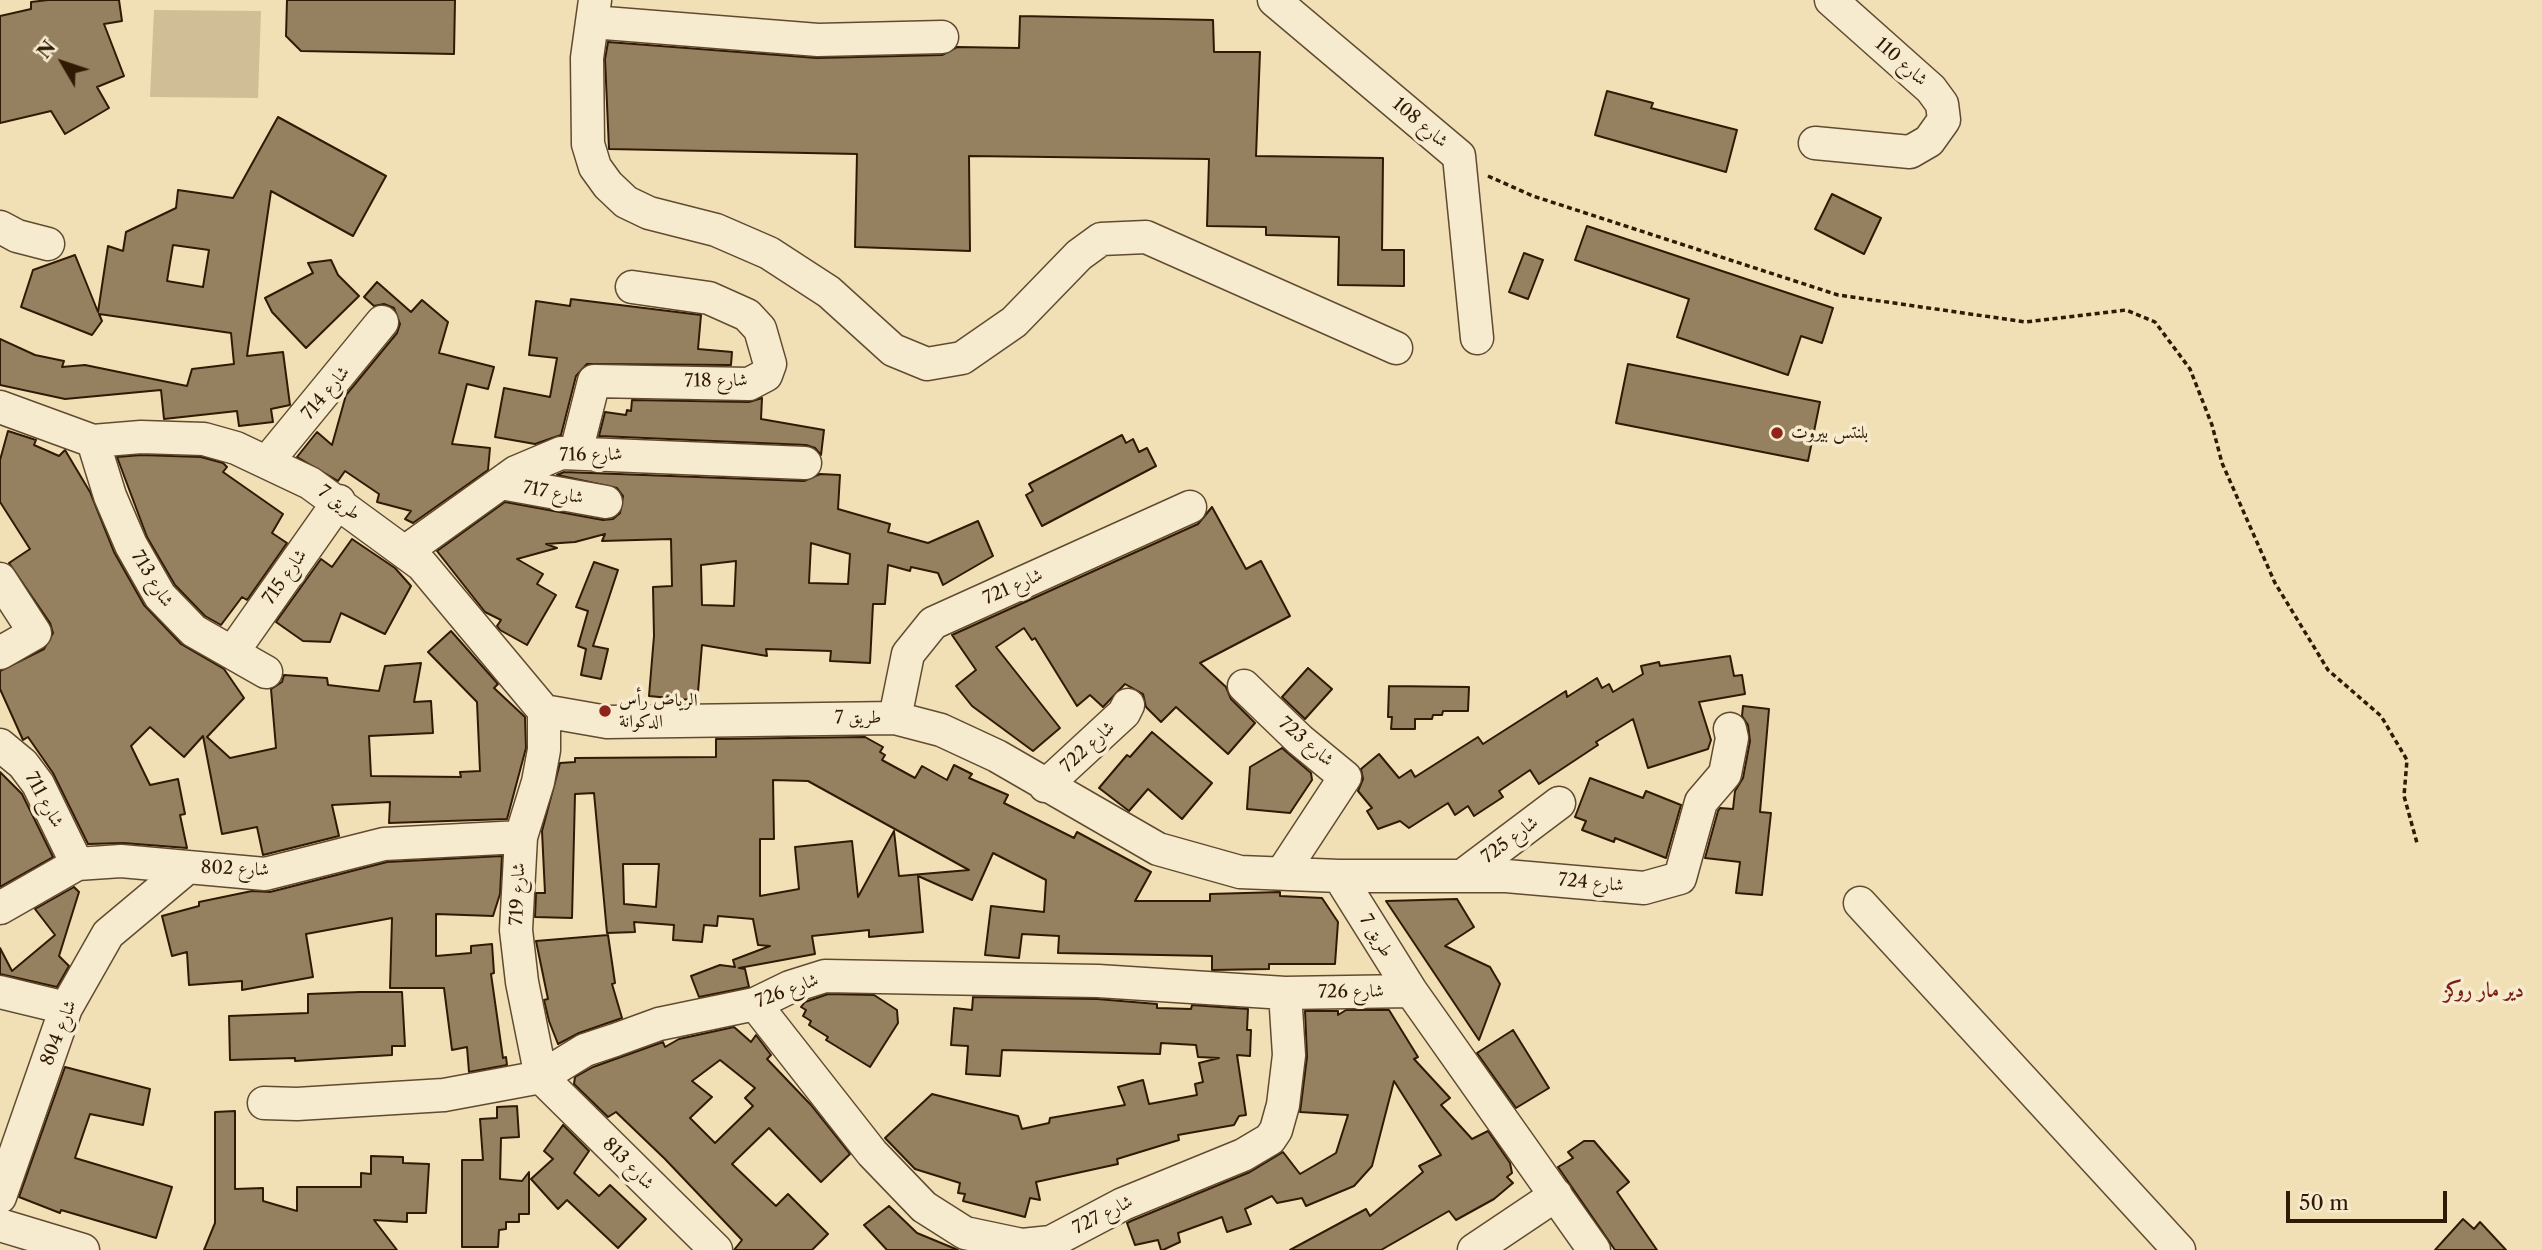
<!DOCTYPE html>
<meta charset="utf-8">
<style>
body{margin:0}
#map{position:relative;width:2542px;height:1250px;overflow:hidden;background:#f1dfb5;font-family:"Libre Caslon Text",serif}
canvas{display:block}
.north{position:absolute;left:28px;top:28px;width:70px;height:70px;-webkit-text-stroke:5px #f6eacf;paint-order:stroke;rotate:309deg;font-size:19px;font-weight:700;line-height:28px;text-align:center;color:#311a04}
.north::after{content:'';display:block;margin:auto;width:24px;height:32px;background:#311a04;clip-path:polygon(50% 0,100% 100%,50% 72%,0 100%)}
.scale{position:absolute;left:2286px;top:1191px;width:161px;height:32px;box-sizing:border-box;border:4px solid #311a04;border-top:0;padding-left:9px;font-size:21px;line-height:24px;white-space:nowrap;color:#311a04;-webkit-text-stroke:5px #f6eacf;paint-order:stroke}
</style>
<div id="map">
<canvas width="2542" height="1250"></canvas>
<div class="north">N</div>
<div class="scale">50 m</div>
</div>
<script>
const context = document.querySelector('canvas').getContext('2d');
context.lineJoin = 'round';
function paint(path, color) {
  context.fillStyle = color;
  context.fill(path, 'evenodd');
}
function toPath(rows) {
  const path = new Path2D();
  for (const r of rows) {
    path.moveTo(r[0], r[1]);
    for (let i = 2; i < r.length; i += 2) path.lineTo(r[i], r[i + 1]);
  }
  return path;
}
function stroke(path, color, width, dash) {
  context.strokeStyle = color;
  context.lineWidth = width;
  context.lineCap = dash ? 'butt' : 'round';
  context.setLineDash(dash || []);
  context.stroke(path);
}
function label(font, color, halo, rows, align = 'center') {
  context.font = font + ' "Libre Caslon Text",Amiri,serif';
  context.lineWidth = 7;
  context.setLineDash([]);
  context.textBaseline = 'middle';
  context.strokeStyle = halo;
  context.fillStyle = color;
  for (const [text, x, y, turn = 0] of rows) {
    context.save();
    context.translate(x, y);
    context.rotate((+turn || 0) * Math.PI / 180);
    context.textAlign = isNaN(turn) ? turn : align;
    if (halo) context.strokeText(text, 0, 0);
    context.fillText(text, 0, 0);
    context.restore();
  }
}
paint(toPath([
 [154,10,261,11,258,98,150,97]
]), '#d0be97');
const building = toPath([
 [48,0,119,0,122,21,104,24,124,76,97,87,109,108,65,134,51,111,0,123,0,16,31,9,31,2,48,0],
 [287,0,455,0,454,54,301,51,286,36,287,0],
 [1020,16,1213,20,1214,52,1260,52,1256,156,1383,158,1382,250,1404,250,1404,286,1338,285,1339,237,1266,235,1266,227,1207,226,1209,159,969,156,970,251,855,247,857,154,609,149,605,59,608,42,817,58,942,55,957,47,1019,48,1020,16],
 [1607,91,1653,103,1651,108,1737,130,1726,172,1595,135,1607,91],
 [278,117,386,176,353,236,271,191,247,356,283,352,290,405,271,409,273,422,239,426,237,411,164,419,161,390,65,399,0,385,0,339,35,355,64,361,62,367,85,365,187,386,192,369,234,364,231,333,99,314,102,321,92,335,21,307,33,270,75,255,98,312,108,246,123,251,126,232,176,208,178,190,233,198,278,117],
 [173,245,209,250,203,287,167,281,173,245],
 [1832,194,1881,218,1864,254,1815,229,1832,194],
 [1587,226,1833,308,1822,343,1801,336,1788,375,1677,337,1689,299,1575,260,1587,226],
 [1524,253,1543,260,1528,299,1509,292,1524,253],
 [331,260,338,275,359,296,306,348,272,312,265,298,313,273,308,263,331,260],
 [377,282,411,312,422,300,448,322,439,353,494,367,488,389,467,384,452,444,490,448,488,470,413,523,405,519,411,511,377,502,379,494,345,471,338,481,297,457,317,432,332,445,346,395,397,333,400,324,394,308,384,304,374,306,364,297,377,282],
 [571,299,701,315,698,349,732,352,731,365,587,364,576,376,561,435,535,444,495,437,504,388,550,397,557,358,529,355,536,301,570,306,571,299],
 [1628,364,1820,402,1808,461,1616,423,1628,364],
 [762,398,761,419,824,430,821,455,815,448,806,445,599,436,605,412,626,415,627,410,631,411,632,400,749,402,762,398],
 [8,431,36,440,34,445,59,456,65,450,90,492,114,552,144,605,181,644,224,669,244,698,207,737,230,758,276,748,271,689,282,682,284,675,327,678,328,685,379,691,385,666,421,663,414,702,431,701,433,733,369,736,371,776,461,777,460,772,480,771,477,702,428,652,451,631,498,684,494,688,525,717,526,748,507,819,389,823,390,802,332,805,339,836,263,855,257,827,222,834,203,736,184,757,150,727,131,746,150,785,178,779,185,814,180,815,187,848,123,843,88,844,53,773,28,737,23,740,0,689,0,671,44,649,53,633,50,623,9,563,30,549,0,502,0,460,8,431],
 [1122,435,1126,443,1133,439,1139,452,1147,448,1156,466,1042,526,1026,495,1033,491,1029,484,1122,435],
 [141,455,201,457,223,463,227,467,223,472,283,514,272,533,287,543,247,600,242,597,221,625,205,616,175,585,147,537,117,457,141,455],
 [564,472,804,481,820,474,840,475,838,509,890,524,888,532,928,543,978,521,993,556,943,585,938,573,911,567,910,571,888,565,885,604,873,604,870,663,830,661,831,651,766,649,767,656,702,645,698,692,691,700,649,696,654,636,653,587,672,586,671,539,602,541,605,534,575,542,546,544,557,548,517,559,543,574,537,584,556,595,527,645,500,630,497,626,501,620,485,612,437,551,505,502,603,520,613,519,620,513,623,496,617,488,557,475,564,472],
 [811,543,850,554,848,584,809,583,811,543],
 [736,561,734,606,702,605,701,565,736,561],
 [1212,507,1246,569,1261,561,1290,616,1200,663,1226,687,1231,699,1255,723,1228,754,1176,707,1161,722,1146,707,1143,694,1125,684,1103,707,1090,695,1077,706,1035,638,1032,640,1024,628,996,647,1060,728,1033,751,972,706,956,686,976,670,952,635,1198,524,1212,507],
 [352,539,395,568,411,586,385,634,341,613,330,642,303,641,276,622,321,559,332,567,352,539],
 [594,562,618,570,593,646,608,649,601,679,581,675,586,649,578,646,588,611,576,607,594,562],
 [1730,656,1734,676,1742,675,1745,694,1699,702,1711,740,1708,749,1648,768,1633,719,1596,742,1598,745,1539,784,1530,770,1499,791,1503,797,1474,816,1468,806,1455,815,1448,803,1409,828,1400,821,1378,829,1367,811,1372,808,1358,791,1363,779,1361,769,1379,754,1399,778,1411,770,1415,777,1478,737,1483,744,1566,691,1567,697,1597,678,1602,688,1609,684,1613,692,1643,674,1641,666,1659,662,1660,666,1730,656],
 [1308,668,1332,689,1305,719,1282,697,1308,668],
 [1389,686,1469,687,1468,711,1443,711,1442,715,1433,715,1432,719,1415,719,1415,729,1391,729,1392,717,1388,717,1389,686],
 [1743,706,1769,709,1760,812,1771,813,1762,895,1736,893,1740,862,1705,858,1718,811,1720,808,1733,809,1735,791,1743,778,1750,741,1748,725,1742,716,1743,706],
 [1152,732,1212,783,1182,819,1148,789,1129,811,1099,788,1127,755,1130,757,1152,732],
 [865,737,883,747,880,752,885,755,882,760,915,778,922,766,947,780,954,765,972,774,969,778,1008,795,1004,803,1074,838,1077,832,1151,872,1135,901,1210,901,1210,894,1280,892,1280,896,1322,898,1338,922,1335,964,1269,964,1269,969,1212,970,1212,956,1058,953,1059,936,1022,934,1019,958,985,955,991,906,1044,912,1046,880,993,853,972,900,918,876,923,932,869,937,869,930,812,936,815,954,739,968,745,969,749,987,699,997,691,976,720,965,735,967,733,960,770,946,758,945,753,919,718,916,717,926,704,925,702,942,673,940,674,925,634,922,635,932,607,933,594,793,575,794,572,918,535,917,536,893,545,893,542,831,560,763,575,762,575,758,716,757,716,739,865,737],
 [773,780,808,781,969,870,899,876,894,831,858,897,852,841,795,847,799,889,760,896,760,839,774,839,773,780],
 [623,864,659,864,656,907,624,904,623,864],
 [1282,748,1311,773,1312,780,1290,813,1247,809,1250,767,1282,748],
 [0,772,22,794,53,857,0,887,0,772],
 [1590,778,1643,798,1646,791,1681,805,1666,858,1615,838,1614,842,1582,830,1586,821,1575,817,1590,778],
 [502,856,500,894,493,916,436,914,436,956,471,953,471,946,492,944,494,973,491,974,503,1058,506,1057,507,1065,469,1072,467,1047,452,1050,444,988,390,988,392,918,306,934,313,977,242,990,242,981,189,985,187,952,172,956,162,916,199,906,199,902,252,891,270,892,387,862,502,856],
 [74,887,79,892,59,956,69,966,57,987,0,974,0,948,12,971,55,935,35,909,74,887],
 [1457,899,1474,927,1445,946,1490,967,1500,984,1479,1040,1386,901,1457,899],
 [608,935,615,983,612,984,622,1018,579,1033,558,1044,549,1021,544,1000,548,999,536,941,608,935],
 [360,992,402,992,405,1046,392,1046,392,1055,295,1061,295,1058,230,1060,229,1016,308,1013,308,994,360,992],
 [828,994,874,995,897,1010,898,1023,870,1067,826,1040,828,1037,809,1025,811,1021,803,1016,806,1010,801,1007,805,1002,828,994],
 [973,997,1097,999,1157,1004,1157,1008,1191,1009,1192,1005,1248,1009,1247,1030,1251,1030,1250,1056,1237,1055,1246,1115,1239,1116,1234,1125,1178,1135,1179,1140,1117,1159,1118,1164,1036,1182,1040,1200,1030,1198,1025,1217,963,1201,965,1194,958,1193,960,1183,915,1169,885,1138,932,1094,1018,1116,1022,1129,1049,1123,1050,1118,1125,1105,1118,1087,1143,1080,1149,1104,1197,1095,1195,1084,1203,1082,1199,1063,1219,1058,1198,1057,1196,1045,1161,1043,1160,1054,1002,1050,1000,1076,966,1074,968,1046,951,1045,954,1008,972,1010,973,997],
 [1346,1010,1389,1010,1418,1057,1414,1059,1450,1098,1441,1105,1472,1139,1488,1131,1510,1163,1512,1173,1507,1177,1513,1183,1494,1199,1456,1220,1449,1211,1381,1250,1290,1250,1366,1209,1370,1216,1423,1172,1419,1166,1441,1155,1394,1081,1372,1166,1354,1186,1306,1206,1302,1198,1277,1203,1272,1196,1245,1209,1251,1224,1227,1232,1222,1217,1178,1233,1180,1242,1163,1250,1161,1250,1158,1240,1135,1245,1127,1223,1131,1221,1250,1172,1283,1152,1300,1174,1336,1153,1348,1115,1300,1112,1307,1057,1305,1011,1338,1011,1338,1015,1346,1010],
 [734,1027,751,1042,756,1035,771,1055,767,1059,811,1105,850,1154,821,1182,769,1128,732,1164,776,1206,788,1194,828,1234,812,1250,734,1250,742,1240,665,1159,616,1112,608,1117,574,1084,575,1077,593,1067,663,1042,665,1047,679,1039,734,1027],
 [720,1060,755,1088,745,1098,753,1106,715,1143,690,1118,712,1097,692,1081,720,1060],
 [1513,1030,1549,1088,1516,1108,1477,1053,1513,1030],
 [65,1067,150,1089,143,1125,90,1114,75,1158,172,1187,156,1238,61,1210,60,1213,19,1197,65,1067],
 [517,1106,519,1137,501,1138,500,1179,522,1181,529,1172,529,1214,519,1214,519,1222,506,1222,506,1229,499,1230,498,1247,462,1247,462,1160,483,1160,480,1119,497,1118,497,1107,517,1106],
 [235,1111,235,1189,263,1188,263,1201,297,1211,297,1187,361,1187,361,1173,371,1174,371,1156,403,1157,403,1163,429,1164,426,1213,407,1213,407,1222,374,1220,397,1250,204,1250,215,1223,215,1112,235,1111],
 [563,1125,589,1151,574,1173,599,1196,610,1185,646,1219,618,1248,567,1200,558,1209,531,1179,553,1159,544,1151,563,1125],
 [1584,1141,1594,1141,1629,1182,1617,1192,1657,1250,1615,1250,1558,1167,1573,1158,1568,1152,1584,1141],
 [889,1206,917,1233,958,1250,887,1250,864,1225,889,1206],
 [2463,1219,2474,1229,2480,1222,2506,1250,2435,1250,2463,1219]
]);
paint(building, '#958060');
stroke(building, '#311a04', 2);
const minor = toPath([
 [595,0,587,58,588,144,595,167,608,185,626,202,649,213,716,230,769,253,829,292,893,350,927,364,962,358,1014,322,1079,255,1101,239,1146,237,1396,348],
 [1274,0,1459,156,1477,338],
 [592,22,818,40,942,37],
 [1815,143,1910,152,1929,141,1944,120,1942,104,1931,89,1831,0],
 [0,227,17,236,48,244],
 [0,407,93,441,141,437,204,439,236,448,310,483,422,565,544,711,607,722,895,718,941,730,997,756,1158,849,1240,872,1339,876,1411,991,1594,1250],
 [93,441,110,496,131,545,160,596,194,631,266,672],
 [576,452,594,381,749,384,766,375,770,364,760,329,747,315,709,298,632,287],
 [267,462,382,322],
 [501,483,606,502],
 [406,551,516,472,561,453,805,463],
 [0,579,35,633,0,653],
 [232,653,339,501],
 [1244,686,1300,740,1345,777,1282,873],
 [895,718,908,654,933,623,1190,507],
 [0,745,23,764,38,784,77,864],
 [1045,786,1124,713,1128,705],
 [1339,876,1506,876,1644,888,1680,878,1701,802,1725,774,1732,738,1730,729],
 [1462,876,1559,803],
 [1860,903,2179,1250],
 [0,908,77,864,121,861,265,874,384,844,521,837],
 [0,992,66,1008],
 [755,1004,872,1153,924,1207,965,1233,1022,1245,1051,1242,1123,1204,1243,1155,1270,1139,1276,1130,1283,1105,1289,1055,1285,993],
 [541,1077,522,982,516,930,521,837,538,782,544,750,544,711],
 [541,1077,716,1250],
 [264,1103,297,1104,444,1095,541,1077,585,1050,615,1040,659,1024,755,1004,790,987,825,976,1098,981,1285,993,1411,991],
 [0,1197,66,1008,108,934,188,867],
 [0,1225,83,1250],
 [1474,1250,1556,1195]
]);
stroke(minor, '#614b30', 35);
stroke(toPath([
 [1488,176,1533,196,1838,295,2026,322,2126,310,2155,322,2190,369,2212,425,2222,463,2275,583,2328,670,2381,716,2407,760,2404,796,2417,843]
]), '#311a04', 3.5, [5, 3.5]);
stroke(minor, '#f6eacf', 32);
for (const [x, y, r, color] of [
 [1777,433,7,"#8f2418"],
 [605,711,7,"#8f2418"]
]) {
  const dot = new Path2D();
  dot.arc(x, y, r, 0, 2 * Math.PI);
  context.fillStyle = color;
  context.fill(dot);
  stroke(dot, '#f6eacf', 2.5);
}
label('18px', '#311a04', '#f6eacf', [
 ["شارع 110",1901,62,41],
 ["شارع 108",1420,123,40],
 ["شارع 718",716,381,-1],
 ["شارع 714",326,393,-50],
 ["شارع 716",591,455,-1],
 ["شارع 717",553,493,10],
 ["7 طريق",339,503,35],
 ["شارع 715",285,577,-55],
 ["شارع 713",152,579,58],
 ["شارع 721",1013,587,-24],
 ["7 طريق",858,718,-1],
 ["شارع 723",1306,742,40],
 ["شارع 722",1088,747,-43],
 ["شارع 711",44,800,61],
 ["شارع 725",1510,840,-37],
 ["شارع 802",235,869,2],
 ["شارع 724",1591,883,5],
 ["شارع 719",518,894,-88],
 ["7 طريق",1376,936,58],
 ["شارع 726",787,991,-21],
 ["شارع 726",1351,992,-1],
 ["شارع 804",59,1033,-69],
 ["شارع 813",628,1164,45],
 ["شارع 727",1103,1215,-27]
]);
label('18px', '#311a04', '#f6eacf', [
 ["بلنتس بيروت",1791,433],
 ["الرياض رأس",619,701],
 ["الدكوانة",619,722]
], 'left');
label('bold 21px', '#7a1f14', '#f6eacf', [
 ["دير مار روكز",2484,991]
]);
</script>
